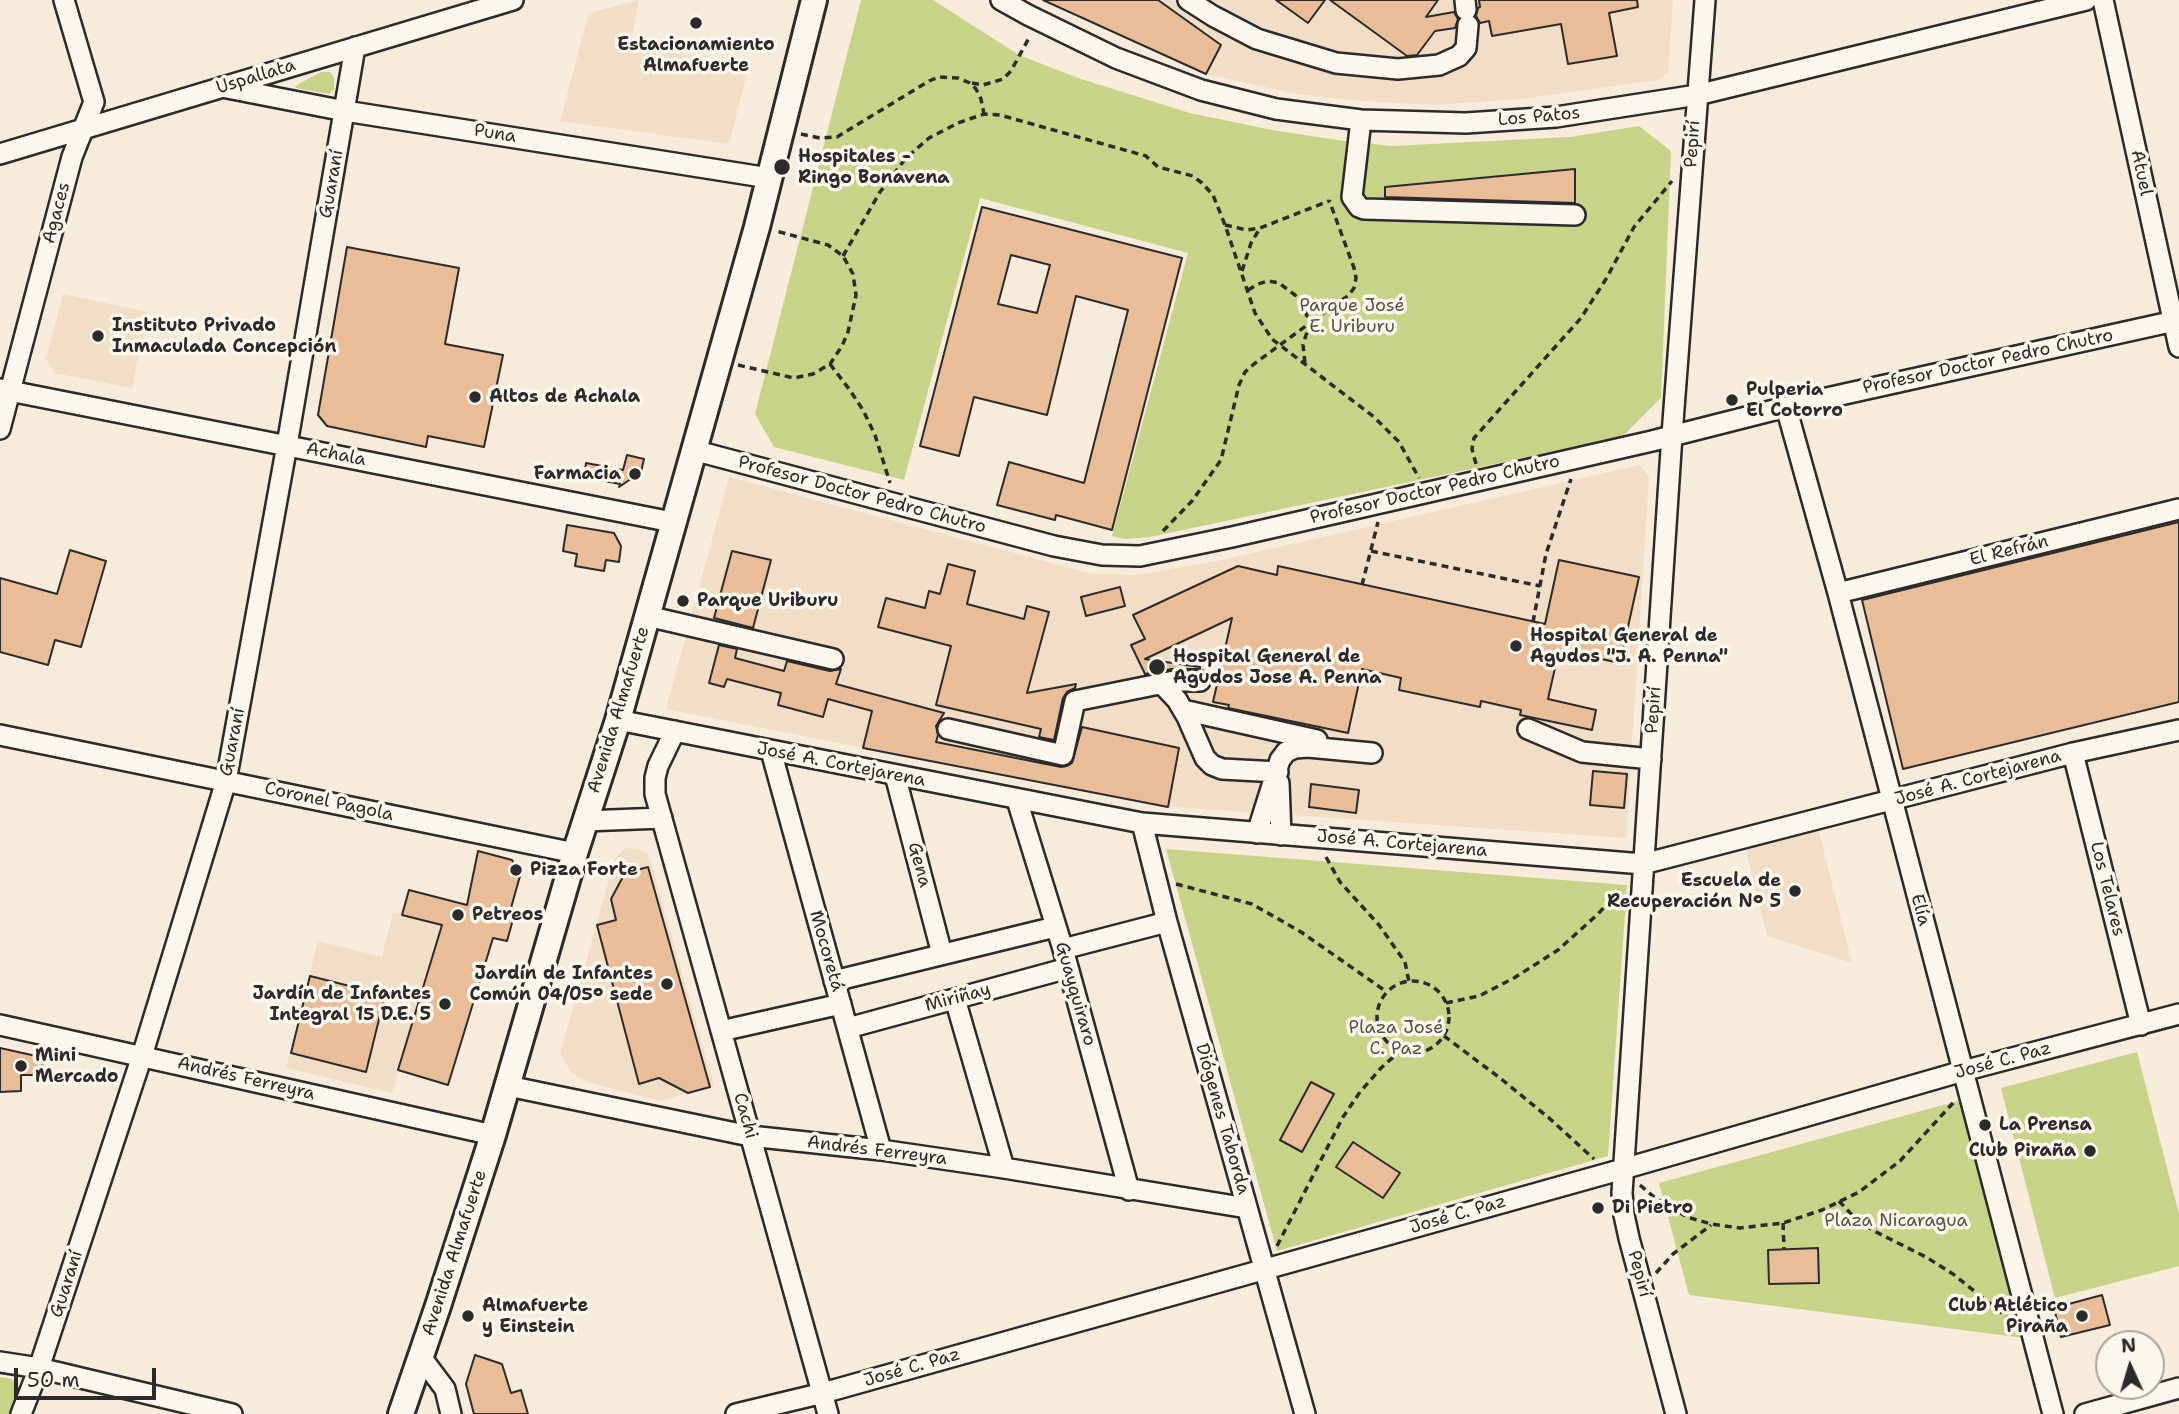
<!DOCTYPE html>
<meta charset="utf-8">
<style>
body{margin:0}
#map{position:relative;width:2179px;height:1414px;overflow:hidden;background:#f7ebdb;font-family:"Shantell Sans",sans-serif}
canvas{display:block}
.north{position:absolute;left:2095px;top:1330px;width:70px;height:70px;box-sizing:border-box;background:#fbf7ec;border:2px solid #a8a59f;border-radius:50%;rotate:356deg;font-size:19px;font-weight:700;line-height:28px;text-align:center;color:#2b2b2b}
.north::after{content:'';display:block;margin:auto;width:24px;height:32px;background:#2b2b2b;clip-path:polygon(50% 0,100% 100%,50% 72%,0 100%)}
.scale{position:absolute;left:14px;top:1368px;width:142px;height:32px;box-sizing:border-box;border:4px solid #2b2b2b;border-top:0;padding-left:9px;font-size:21px;line-height:24px;white-space:nowrap;color:#2b2b2b;-webkit-text-stroke:5px #fbf7ec;paint-order:stroke}
</style>
<div id="map">
<canvas width="2179" height="1414"></canvas>
<div class="north">N</div>
<div class="scale">50 m</div>
</div>
<script>
const context = document.querySelector('canvas').getContext('2d');
context.lineJoin = 'round';
function paint(path, color) {
  context.fillStyle = color;
  context.fill(path, 'evenodd');
}
function toPath(rows) {
  const path = new Path2D();
  for (const r of rows) {
    if (r.length === 3) {
      path.moveTo(r[0] + r[2], r[1]);
      path.arc(r[0], r[1], r[2], 0, 2 * Math.PI);
      continue;
    }
    path.moveTo(r[0], r[1]);
    for (let i = 2; i < r.length; i += 2) path.lineTo(r[i], r[i + 1]);
  }
  return path;
}
function stroke(path, color, width, dash) {
  context.strokeStyle = color;
  context.lineWidth = width;
  context.lineCap = dash ? 'butt' : 'round';
  context.setLineDash(dash || []);
  context.stroke(path);
}
function label(font, color, halo, rows, align = 'center') {
  context.font = font + ' "Shantell Sans",sans-serif';
  context.lineWidth = 7;
  context.setLineDash([]);
  context.textBaseline = 'middle';
  context.strokeStyle = halo;
  context.fillStyle = color;
  for (const [text, x, y, turn = 0] of rows) {
    context.save();
    context.translate(x, y);
    context.rotate((+turn || 0) * Math.PI / 180);
    context.textAlign = isNaN(turn) ? turn : align;
    if (halo) context.strokeText(text, 0, 0);
    context.fillText(text, 0, 0);
    context.restore();
  }
}
paint(toPath([
 [639,0,630,46,749,66,729,144,560,121,589,13],
 [1045,0,1673,0,1668,73,1658,80,1520,99,1432,105,1349,100,1292,93,1206,74],
 [63,294,148,312,132,388,55,373,46,359],
 [1640,465,1649,477,1626,838,1160,806,666,709,729,477,1093,574,1137,575,1217,561],
 [1818,828,1852,963,1767,936,1745,846],
 [625,848,642,850,648,854,652,866,714,1086,660,1101,584,1081,572,1073,560,1054,615,858],
 [393,912,442,925,392,1093,286,1068,318,941,382,957]
]), '#f2ddc7');
paint(toPath([
 [861,0,933,0,1019,55,1078,78,1190,113,1272,130,1344,141,1392,146,1570,137,1639,126,1671,151,1661,398,1622,437,1150,537,1125,539,1112,536,1188,253,980,198,904,480,774,447,755,414],
 [321,72,330,72,334,78,334,89,329,94,296,88,295,86],
 [1166,849,1627,885,1608,1156,1277,1251],
 [2137,1052,2179,1214,2179,1266,2055,1298,2001,1088],
 [1972,1097,2024,1338,1689,1295,1659,1183],
 [0,1377,12,1379,19,1386,22,1395,13,1414,0,1414]
]), '#c7d488');
const building = toPath([
 [1043,0,1158,0,1221,45,1206,74,1043,0],
 [1276,0,1325,0,1308,23,1276,0],
 [1330,0,1438,0,1426,17,1454,12,1458,19,1455,28,1435,31,1417,55,1407,56,1330,0],
 [1479,0,1637,0,1638,7,1609,13,1617,56,1568,64,1561,24,1492,36,1489,21,1480,23,1476,16,1478,8,1480,7,1479,0],
 [1575,169,1575,203,1385,197,1385,187,1575,169],
 [982,207,1182,258,1112,530,1056,515,1055,520,997,505,1009,462,1084,483,1128,310,1076,296,1047,415,974,397,959,456,920,446,982,207],
 [1011,255,1050,265,1037,313,998,304,1011,255],
 [347,247,459,268,445,344,503,355,484,447,428,436,426,447,327,426,318,415,347,247],
 [627,455,644,459,641,472,619,487,620,484,584,477,586,463,623,470,627,455],
 [2179,522,2179,702,1903,769,1862,600,2179,522],
 [567,525,614,533,621,546,619,562,606,560,604,571,575,566,577,554,563,551,567,525],
 [70,550,106,561,81,647,55,640,48,665,0,652,0,578,57,594,70,550],
 [732,551,771,560,753,628,714,618,732,551],
 [1559,560,1639,577,1620,663,1559,650,1548,699,1596,710,1592,730,1520,715,1521,710,1481,701,1480,707,1399,690,1401,678,1362,669,1348,733,1228,708,1229,705,1213,702,1232,618,1145,659,1200,667,1200,669,1172,669,1145,674,1131,645,1145,639,1133,615,1238,566,1277,575,1278,566,1545,624,1559,560],
 [948,564,975,571,967,604,1024,619,1027,606,1049,612,1027,693,1076,684,1075,688,1067,692,1063,698,1054,740,1039,737,1041,729,936,705,951,646,878,627,886,598,925,608,929,591,940,594,948,564],
 [1120,587,1125,606,1086,616,1081,597,1120,587],
 [719,645,737,649,735,658,784,671,787,661,830,671,841,669,836,684,944,713,936,726,938,735,936,742,1061,767,1067,766,1072,763,1082,727,1179,748,1168,807,863,748,872,711,828,699,823,717,778,705,781,693,727,679,724,687,709,683,719,645],
 [1593,771,1627,774,1624,808,1590,805,1593,771],
 [1311,784,1359,790,1356,813,1309,807,1311,784],
 [478,851,512,860,520,876,509,915,514,916,507,941,493,938,448,1085,398,1070,442,925,402,915,409,890,467,905,478,851],
 [648,867,710,1087,688,1093,659,1078,639,1084,597,925,616,920,611,899,625,873,648,867],
 [310,976,385,995,366,1072,291,1053,310,976],
 [0,1048,45,1058,38,1075,21,1075,21,1091,0,1092,0,1048],
 [1311,1082,1334,1094,1302,1152,1280,1140,1311,1082],
 [1353,1142,1400,1173,1383,1198,1336,1167,1353,1142],
 [1818,1248,1819,1283,1769,1284,1768,1250,1818,1248],
 [2102,1295,2110,1325,2061,1337,2054,1308,2102,1295],
 [475,1355,502,1364,511,1393,521,1390,528,1414,474,1414,466,1384,475,1355]
]);
paint(building, '#e8bd98');
stroke(building, '#2b2b2b', 2);
const minor = toPath([
 [1001,0,1028,15,1116,58,1201,90,1276,109,1361,120,1466,123,1556,117,1697,95,2086,0],
 [1188,0,1213,16,1257,39,1336,63,1398,69,1439,65,1459,56,1466,48,1468,25],
 [1465,0,1466,10],
 [2103,0,2179,347],
 [222,87,345,111,769,178],
 [1361,120,1352,197,1359,207,1364,209,1575,215],
 [0,154,513,0],
 [0,389,672,522],
 [1786,407,1838,593,2053,1414],
 [0,429,72,157,94,102,64,0],
 [693,450,1054,546,1102,555,1140,556,1232,537,1652,441,1786,407,2179,320],
 [1838,593,2179,509],
 [647,616,833,659],
 [1161,683,1177,700,1187,717,1205,758,1212,765,1222,769,1278,772],
 [1183,710,1317,740],
 [618,720,1142,823,1643,864,2073,753,2179,730],
 [948,729,1063,755,1075,701,1174,681,1200,681],
 [1528,729,1582,752,1651,759],
 [675,731,658,766,655,778,655,794,828,1414],
 [0,735,575,853],
 [771,751,881,1150],
 [2073,753,2141,1025],
 [895,775,942,954],
 [1279,783,1281,835],
 [1017,800,1063,949,1129,1190],
 [585,821,662,818],
 [1142,823,1167,922,1305,1414],
 [1257,833,1280,760,1286,752,1295,748,1308,747,1372,753],
 [1063,949,1167,922],
 [834,981,1055,927],
 [955,999,1004,1168],
 [0,1025,493,1135],
 [848,1028,1068,968],
 [721,1031,841,1004],
 [508,1086,750,1136,881,1150,1004,1168,1247,1208],
 [421,1357,445,1389,451,1414],
 [0,1362,39,1368,232,1414],
 [21,1414,39,1368,142,1056,226,781,287,445,355,47],
 [736,1414,823,1393,1623,1169,1963,1071,2179,1014],
 [1676,1414,1629,1238,1624,1215,1622,1193,1672,435,1705,0],
 [2085,1414,2179,1388]
]);
const major = toPath([
 [401,1414,438,1306,493,1135,575,853,618,720,757,227,814,0]
]);
stroke(minor, '#2b2b2b', 24);
stroke(major, '#2b2b2b', 30);
stroke(toPath([
 [972,83,983,85,1003,79,1011,71,1030,36],
 [801,134,820,138,837,137,929,81,939,77,958,78,970,83,976,89,981,99,984,114],
 [1225,225,1247,230,1260,228,1329,201],
 [843,256,880,192,906,158,929,138,958,123,984,114,1000,115,1146,156,1158,167,1193,176,1202,183,1213,195,1225,225,1255,313,1272,339,1374,417,1399,442,1419,478],
 [1242,271,1251,243,1260,228],
 [1248,290,1258,284,1268,281,1279,283,1295,295,1302,303,1307,316,1314,320,1349,295,1354,288,1356,278,1354,268,1329,200],
 [1305,363,1303,345,1306,335,1313,321],
 [830,364,849,389,863,410,875,435,890,483],
 [738,365,794,378,813,374,830,364,842,346,848,332,856,295,853,274,843,256,828,245,776,231],
 [1476,464,1472,449,1474,438,1581,318,1606,279,1634,227,1672,181],
 [1163,531,1192,501,1221,460,1239,385,1245,372,1254,364,1314,320],
 [1371,551,1540,586],
 [1362,585,1378,522],
 [1533,622,1546,554,1571,479],
 [1326,857,1340,882,1379,925,1405,962,1409,982],
 [1176,884,1252,904,1301,932,1387,992],
 [1413,1017,36],
 [1446,1003,1479,996,1514,978,1558,950,1598,914,1622,887],
 [1444,1036,1500,1078,1549,1118,1594,1159],
 [1640,1185,1654,1197,1687,1217,1711,1224,1740,1228,1783,1223,1822,1210,1859,1192,1900,1161,1953,1103],
 [1839,1201,1852,1215,1874,1231,1926,1257,1953,1274,2009,1319],
 [1783,1223,1784,1249],
 [1277,1246,1343,1117,1360,1092,1381,1068,1400,1051],
 [1656,1273,1673,1254,1711,1225]
]), '#2b2b2b', 3.5, [7, 5]);
stroke(minor, '#fbf7ec', 19);
stroke(major, '#fbf7ec', 24);
for (const [x, y, r, color] of [
 [696,23,7,"#2b2b2b"],
 [782,167,9,"#2b2b2b"],
 [98,336,7,"#2b2b2b"],
 [475,397,7,"#2b2b2b"],
 [1732,400,7,"#2b2b2b"],
 [635,474,7,"#2b2b2b"],
 [683,601,7,"#2b2b2b"],
 [1516,646,7,"#2b2b2b"],
 [1157,667,9,"#2b2b2b"],
 [516,870,7,"#2b2b2b"],
 [1795,891,7,"#2b2b2b"],
 [458,915,7,"#2b2b2b"],
 [667,984,7,"#2b2b2b"],
 [445,1004,7,"#2b2b2b"],
 [21,1066,7,"#2b2b2b"],
 [1985,1125,7,"#2b2b2b"],
 [2090,1151,7,"#2b2b2b"],
 [1598,1208,7,"#2b2b2b"],
 [468,1316,7,"#2b2b2b"],
 [2082,1316,7,"#2b2b2b"]
]) {
  const dot = new Path2D();
  dot.arc(x, y, r, 0, 2 * Math.PI);
  context.fillStyle = color;
  context.fill(dot);
  stroke(dot, '#fbf7ec', 2.5);
}
label('bold 18px', '#2b2b2b', '#fbf7ec', [
 ["Estacionamiento",696,45,"center"],
 ["Almafuerte",696,66,"center"],
 ["Hospitales -",798,157],
 ["Ringo Bonavena",798,178],
 ["Instituto Privado",112,326],
 ["Inmaculada Concepción",112,347],
 ["Pulperia",1746,390],
 ["El Cotorro",1746,411],
 ["Altos de Achala",489,397],
 ["Farmacia",621,474,"right"],
 ["Parque Uriburu",697,601],
 ["Hospital General de",1530,636],
 ["Agudos \"J. A. Penna\"",1530,657],
 ["Hospital General de",1173,657],
 ["Agudos Jose A. Penna",1173,678],
 ["Pizza Forte",530,870],
 ["Escuela de",1781,881,"right"],
 ["Recuperación N° 5",1781,902,"right"],
 ["Petreos",472,915],
 ["Jardín de Infantes",653,974,"right"],
 ["Común 04/05° sede",653,995,"right"],
 ["Jardín de Infantes",431,994,"right"],
 ["Integral 15 D.E. 5",431,1015,"right"],
 ["Mini",35,1056],
 ["Mercado",35,1077],
 ["La Prensa",1999,1125],
 ["Club Piraña",2076,1151,"right"],
 ["Di Pietro",1612,1208],
 ["Almafuerte",482,1306],
 ["y Einstein",482,1327],
 ["Club Atlético",2068,1306,"right"],
 ["Piraña",2068,1327,"right"]
], 'left');
label('18px', '#2b2b2b', '#fbf7ec', [
 ["Uspallata",256,77,-17],
 ["Los Patos",1539,117,-5],
 ["Puna",495,134,9],
 ["Pepirí",1693,144,-86],
 ["Atuel",2141,173,78],
 ["Guaraní",332,184,-80],
 ["Agaces",57,213,-75],
 ["Profesor Doctor Pedro Chutro",1988,362,-12],
 ["Achala",336,455,11],
 ["Profesor Doctor Pedro Chutro",1435,490,-13],
 ["Profesor Doctor Pedro Chutro",862,495,15],
 ["El Refrán",2009,551,-14],
 ["Avenida Almafuerte",619,710,-73],
 ["Pepirí",1654,710,-86],
 ["Guaraní",233,742,-79],
 ["José A. Cortejarena",841,765,11],
 ["José A. Cortejarena",1978,778,-15],
 ["Coronel Pagola",329,802,12],
 ["José A. Cortejarena",1402,844,5],
 ["Gena",919,865,75],
 ["Los Telares",2107,889,76],
 ["Elía",1920,910,75],
 ["Mocoretá",826,951,74],
 ["Guayquiraro",1075,994,74],
 ["Miriñay",958,998,-15],
 ["José C. Paz",2003,1061,-15],
 ["Andrés Ferreyra",246,1079,13],
 ["Cachi",745,1116,74],
 ["Diógenes Taborda",1222,1119,74],
 ["Andrés Ferreyra",877,1151,7],
 ["José C. Paz",1458,1215,-16],
 ["Avenida Almafuerte",455,1253,-72],
 ["Pepirí",1639,1274,75],
 ["Guaraní",67,1284,-72],
 ["José C. Paz",912,1368,-16]
]);
label('18px', '#525542', '#fbf7ec', [
 ["Parque José",1352,306],
 ["E. Uriburu",1352,327],
 ["Plaza José",1396,1028],
 ["C. Paz",1396,1049],
 ["Plaza Nicaragua",1896,1221]
]);
</script>
